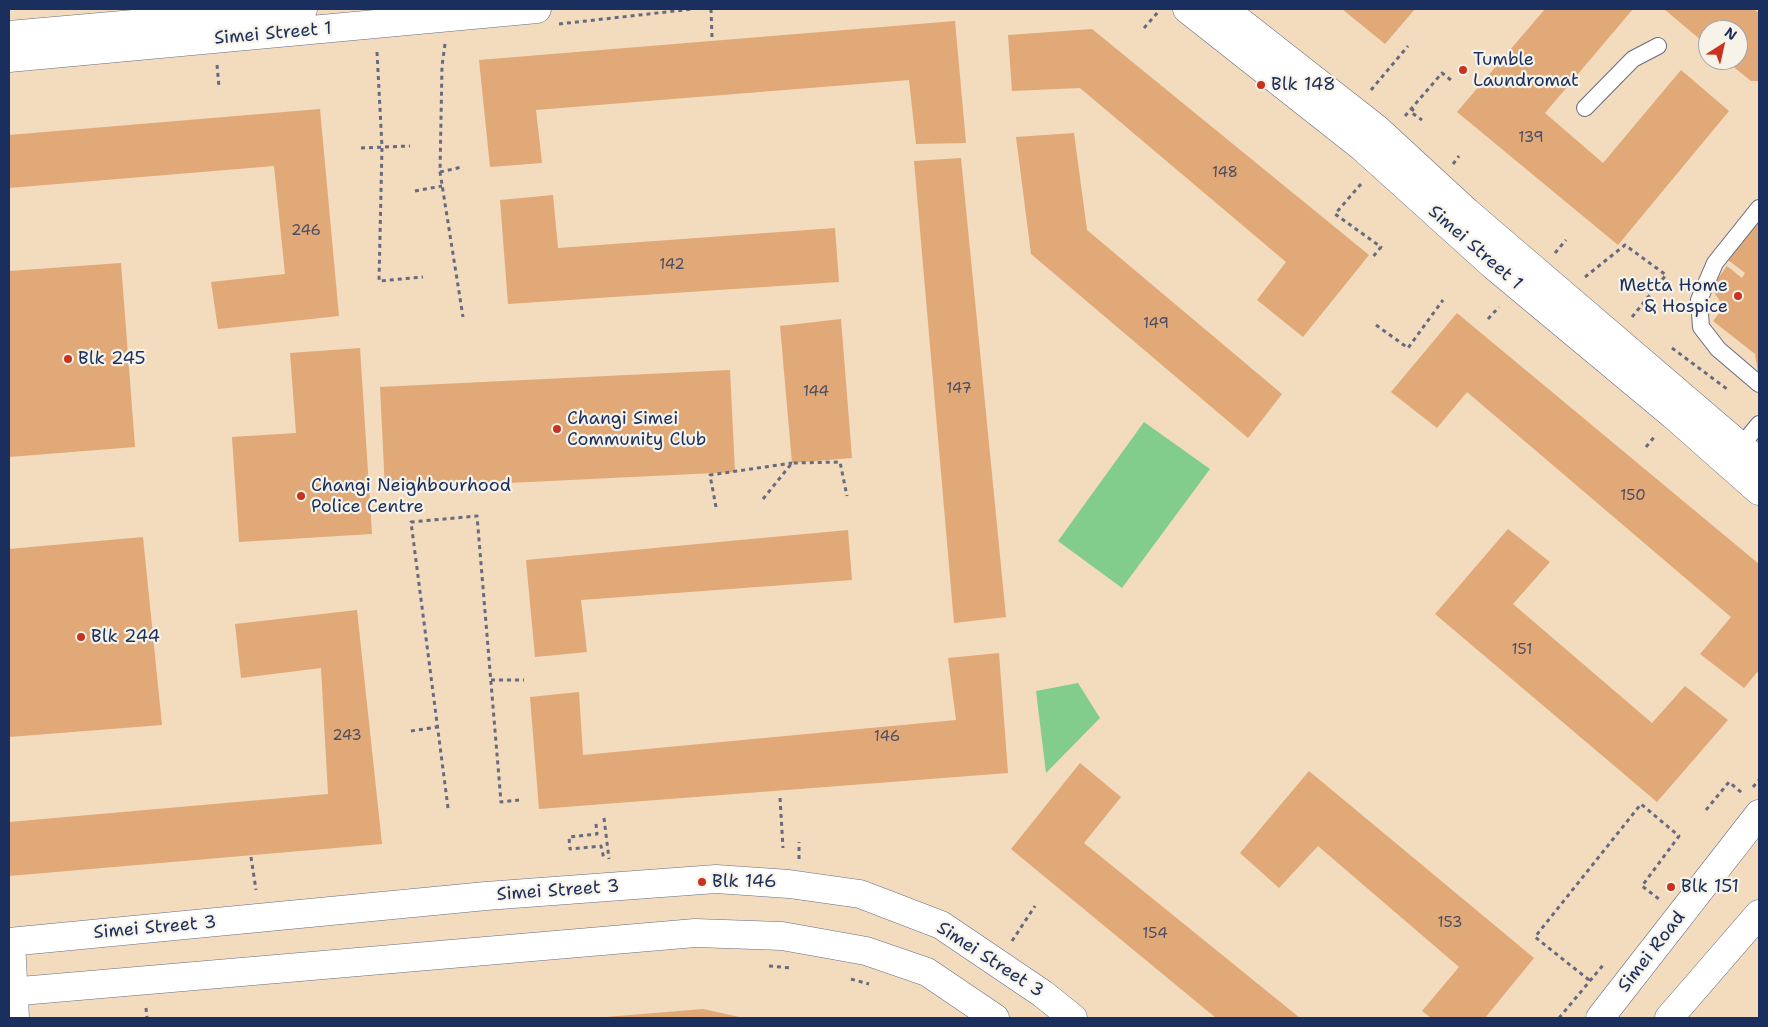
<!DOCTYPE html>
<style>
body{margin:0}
#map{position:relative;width:1768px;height:1027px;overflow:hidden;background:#f3dbbe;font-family:"Shantell Sans",sans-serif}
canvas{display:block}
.frame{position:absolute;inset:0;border:10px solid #1b2f5e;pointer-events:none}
.north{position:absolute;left:1698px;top:20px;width:50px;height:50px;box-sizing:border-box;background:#f7f3e8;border:1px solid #9fa5b1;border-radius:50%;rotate:35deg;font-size:14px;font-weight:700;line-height:20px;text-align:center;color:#1b2f5e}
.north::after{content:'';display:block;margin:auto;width:18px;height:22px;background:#c8321e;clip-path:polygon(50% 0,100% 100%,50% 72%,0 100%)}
</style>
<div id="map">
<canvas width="1768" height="1027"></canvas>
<div class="frame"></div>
<div class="north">N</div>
</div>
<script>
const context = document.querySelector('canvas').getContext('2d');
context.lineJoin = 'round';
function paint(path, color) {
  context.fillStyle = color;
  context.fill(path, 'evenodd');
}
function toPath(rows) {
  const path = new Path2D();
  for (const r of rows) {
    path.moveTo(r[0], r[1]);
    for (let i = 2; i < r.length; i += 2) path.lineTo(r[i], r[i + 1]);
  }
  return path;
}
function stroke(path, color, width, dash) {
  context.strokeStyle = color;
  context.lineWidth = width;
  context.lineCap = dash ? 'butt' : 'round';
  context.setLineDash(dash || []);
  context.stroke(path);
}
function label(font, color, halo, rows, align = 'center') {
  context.font = font + ' "Shantell Sans",sans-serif';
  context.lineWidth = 4.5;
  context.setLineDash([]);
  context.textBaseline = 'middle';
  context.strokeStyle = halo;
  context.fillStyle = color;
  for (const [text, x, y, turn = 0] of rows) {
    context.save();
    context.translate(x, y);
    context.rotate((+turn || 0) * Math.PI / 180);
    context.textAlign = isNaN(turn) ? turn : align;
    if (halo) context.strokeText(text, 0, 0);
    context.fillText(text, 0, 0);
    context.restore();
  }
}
paint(toPath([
 [1144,422,1210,469,1122,588,1058,541],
 [1078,683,1100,718,1046,773,1036,691]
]), '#82cd8b');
paint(toPath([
 [1342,9,1415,9,1385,44],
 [1545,9,1633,9,1545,113,1603,163,1681,70,1729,111,1618,245,1457,112],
 [1664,9,1754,9,1759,13,1759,81,1751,81,1725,60,1738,60,1738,30,1708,30,1708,46],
 [955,21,966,143,916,144,909,80,536,110,542,163,490,167,479,60],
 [1092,29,1369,255,1303,337,1257,300,1286,262,1080,88,1012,91,1008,35],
 [320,109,339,316,218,329,211,282,285,274,274,166,9,188,9,135],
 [1074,133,1087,230,1282,394,1248,438,1031,254,1016,137],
 [961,158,1006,617,954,623,914,161],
 [553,195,558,248,835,228,839,282,508,304,500,200],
 [1759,221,1759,373,1758,373,1755,354,1713,321,1724,307,1715,294,1716,281,1727,266,1742,278,1745,273,1728,260],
 [121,263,135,447,9,457,9,271],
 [1457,313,1759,564,1759,670,1744,688,1700,654,1731,617,1467,392,1437,428,1391,392],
 [841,319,852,458,792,463,780,326],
 [360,348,372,534,239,542,232,437,296,433,290,353],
 [730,370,735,472,385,489,380,387],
 [1508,529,1550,562,1513,604,1652,723,1685,686,1728,720,1657,802,1435,614],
 [848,530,852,580,581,600,587,652,535,657,526,560],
 [143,537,162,725,9,737,9,549],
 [357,610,382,844,9,876,9,822,328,794,321,668,241,678,235,624],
 [999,653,1008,773,539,809,530,697,579,692,583,755,956,720,948,658],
 [1080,763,1121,797,1084,843,1300,1018,1216,1018,1011,849],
 [1309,771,1534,958,1485,1018,1431,1018,1422,1011,1459,967,1318,846,1279,888,1240,853],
 [703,1009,744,1018,606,1018,606,1017]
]), '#e1a878');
const service = toPath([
 [1585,108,1633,59,1658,46],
 [1759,208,1715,263,1699,300,1701,327,1718,349,1759,384],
 [1736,452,1759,424]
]);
const minor = toPath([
 [1187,9,1362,147,1494,266,1673,415,1759,491],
 [1224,9,1377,129,1467,212,1759,462],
 [9,35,303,9],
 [9,58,537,9],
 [11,942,15,1018]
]);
const secondary = toPath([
 [9,942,486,896,716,879,789,884,860,894,941,925,1043,994,1073,1018],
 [9,992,695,933,782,936,866,951,927,972,995,1018],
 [1600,1018,1759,814],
 [1669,1018,1759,914]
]);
stroke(service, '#676b80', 18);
stroke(minor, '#676b80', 29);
stroke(secondary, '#676b80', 29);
stroke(toPath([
 [711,9,712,37],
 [559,24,693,9],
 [1144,28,1159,11],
 [445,44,442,66,440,172,463,317],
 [377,52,382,147,379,281,423,277],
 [217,65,219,87],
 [1371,90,1408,46],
 [1411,108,1414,111,1412,113,1422,120],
 [1405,116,1442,73,1452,81],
 [361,148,410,146],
 [1453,164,1459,156],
 [440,172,462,167],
 [1361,184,1335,214,1381,247,1372,258],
 [415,191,442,186],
 [1555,253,1566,240],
 [1585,277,1625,245,1666,275,1632,317],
 [1488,319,1499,307],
 [1376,325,1408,348,1443,300],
 [1672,348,1727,389],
 [1646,447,1655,436],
 [763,499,792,463,840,462,847,496],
 [716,507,710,475,792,463],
 [491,680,524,680],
 [411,731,437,727],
 [1753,787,1759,780],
 [780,798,783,848],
 [448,808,411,522,477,516,501,802,519,800],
 [1706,810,1729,782,1742,793],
 [604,818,609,859],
 [596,824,597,834,569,837,570,849,601,846,604,859],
 [251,857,256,890],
 [799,859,799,842],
 [1012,941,1035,906],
 [769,966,791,968],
 [851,979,869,984],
 [1589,980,1535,937,1641,804,1679,836,1642,886,1659,899],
 [146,1008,147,1018],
 [1559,1018,1604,964]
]), '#676b80', 3, [4, 4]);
stroke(service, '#fff', 16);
stroke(minor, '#fff', 28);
stroke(secondary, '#fff', 28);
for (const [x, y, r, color] of [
 [1463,70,5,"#c8321e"],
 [1261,85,5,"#c8321e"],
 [1738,296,5,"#c8321e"],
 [68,359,5,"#c8321e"],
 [557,429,5,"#c8321e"],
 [301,496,5,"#c8321e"],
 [81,637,5,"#c8321e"],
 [702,882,5,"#c8321e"],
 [1671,887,5,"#c8321e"]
]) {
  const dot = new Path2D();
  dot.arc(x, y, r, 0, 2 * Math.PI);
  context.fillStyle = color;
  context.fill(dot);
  stroke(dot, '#f7f3e8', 2);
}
label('15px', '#4c4d64', null, [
 ["139",1531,138],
 ["148",1225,173],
 ["246",306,231],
 ["142",672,265],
 ["149",1156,324],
 ["147",959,389],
 ["144",816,392],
 ["150",1633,496],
 ["151",1522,650],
 ["243",347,736],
 ["146",887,737],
 ["153",1450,923],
 ["154",1155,934]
]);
label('18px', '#1b2f5e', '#f7f3e8', [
 ["Simei Street 1",273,34,-5],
 ["Simei Street 1",1475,248,41],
 ["Simei Street 3",558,891,-4],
 ["Simei Street 3",155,928,-5],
 ["Simei Road",1652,952,-52],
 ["Simei Street 3",990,960,33]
]);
label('18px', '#1b2f5e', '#f7f3e8', [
 ["Tumble",1473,60],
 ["Laundromat",1473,81],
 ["Blk 148",1271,85],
 ["Metta Home",1728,286,"right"],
 ["& Hospice",1728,307,"right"],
 ["Blk 245",78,359],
 ["Changi Simei",567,419],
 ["Community Club",567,440],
 ["Changi Neighbourhood",311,486],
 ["Police Centre",311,507],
 ["Blk 244",91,637],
 ["Blk 146",712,882],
 ["Blk 151",1681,887]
], 'left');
</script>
